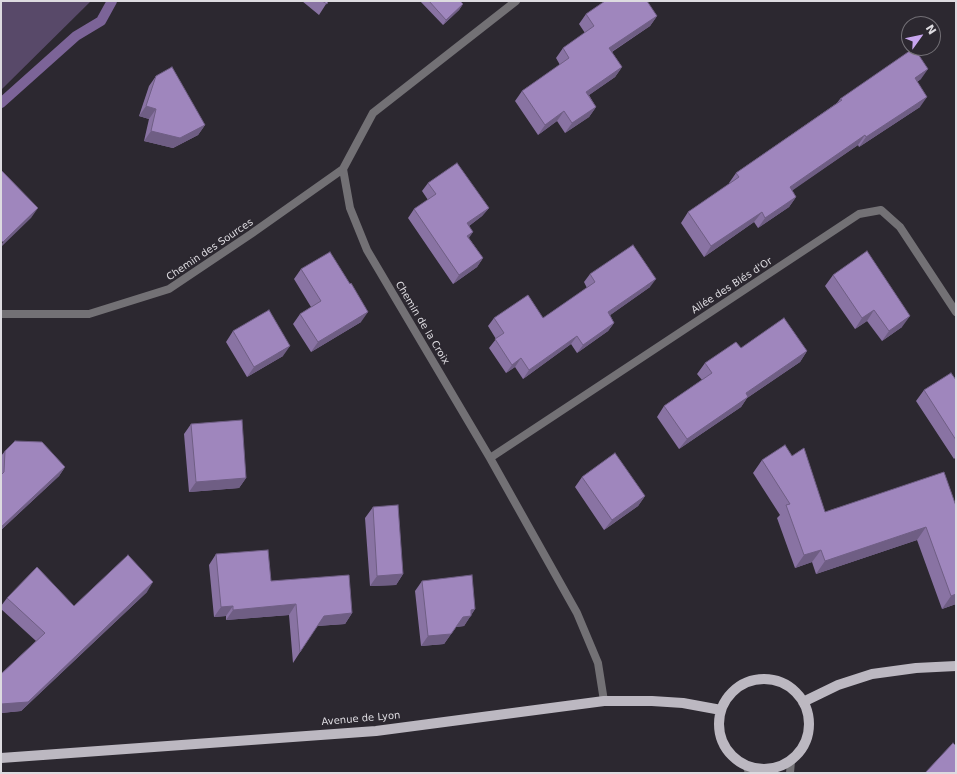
<!DOCTYPE html>
<meta charset="utf-8">
<style>
body{margin:0}
#map{position:relative;width:957px;height:774px;overflow:hidden;background:#2c2830;font-family:"DejaVu Sans",sans-serif}
canvas{display:block}
.frame{position:absolute;inset:0;border:2px solid #dddbe0;pointer-events:none}
.north{position:absolute;left:901px;top:16px;width:40px;height:40px;box-sizing:border-box;background:#2c2830;border:1px solid #737076;border-radius:50%;rotate:57deg;font-size:11px;font-weight:700;line-height:16px;text-align:center;color:#dddbe0}
.north::after{content:'';display:block;margin:auto;width:14px;height:18px;background:#c8a6ef;clip-path:polygon(50% 0,100% 100%,50% 72%,0 100%)}
</style>
<div id="map">
<canvas width="957" height="774"></canvas>
<div class="frame"></div>
<div class="north">N</div>
</div>
<script>
const context = document.querySelector('canvas').getContext('2d');
context.lineJoin = 'round';
function paint(path, color) {
  context.fillStyle = color;
  context.fill(path, 'evenodd');
}
function toPath(rows) {
  const path = new Path2D();
  for (const r of rows) {
    if (r.length === 3) {
      path.moveTo(r[0] + r[2], r[1]);
      path.arc(r[0], r[1], r[2], 0, 2 * Math.PI);
      continue;
    }
    path.moveTo(r[0], r[1]);
    for (let i = 2; i < r.length; i += 2) path.lineTo(r[i], r[i + 1]);
  }
  return path;
}
function stroke(path, color, width, dash) {
  context.strokeStyle = color;
  context.lineWidth = width;
  context.lineCap = dash ? 'butt' : 'round';
  context.setLineDash(dash || []);
  context.stroke(path);
}
function label(font, color, halo, rows, align = 'center') {
  context.font = font + ' "DejaVu Sans",sans-serif';
  context.lineWidth = 4;
  context.setLineDash([]);
  context.textBaseline = 'middle';
  context.strokeStyle = halo;
  context.fillStyle = color;
  for (const [text, x, y, turn = 0] of rows) {
    context.save();
    context.translate(x, y);
    context.rotate((+turn || 0) * Math.PI / 180);
    context.textAlign = isNaN(turn) ? turn : align;
    if (halo) context.strokeText(text, 0, 0);
    context.fillText(text, 0, 0);
    context.restore();
  }
}
paint(toPath([
 [1,1,91,1,1,90]
]), '#584969');
stroke(toPath([
 [1,103,76,36,101,21,112,1]
]), '#7c6498', 10);
stroke(toPath([
 [516,1,373,113,343,169,350,208,367,250,490,458,577,613,598,663,604,701],
 [1,314,89,314,169,289,251,234,343,169],
 [490,458,859,214,881,210,900,227,956,312]
]), '#737175', 8);
stroke(toPath([
 [747,767,749,773],
 [790,773,791,761]
]), '#737175', 8);
stroke(toPath([
 [764,724,45],
 [803,702,838,685,872,674,916,668,956,666],
 [1,758,376,731,604,701,652,701,683,703,721,710]
]), '#bcb8c1', 10);
paint(toPath([
 [302,1,328,1,319,15],
 [420,1,460,1,463,4,459,10,443,25],
 [586,14,657,16,650,26,612,52,622,67,615,77,589,95,596,107,589,117,565,133,557,121,538,135,515,101,522,91,560,65,556,58,563,48,585,33,579,24],
 [156,76,205,125,198,135,173,148,144,141,149,119,139,116,149,86],
 [921,79,917,82,920,107,859,147,858,145,792,190,796,197,789,207,758,228,754,222,704,257,681,223,688,212,729,184,729,183,736,173,837,103,840,99],
 [428,183,489,208,482,216,469,226,469,238,483,258,477,267,453,284,408,218,414,209,428,200,422,191],
 [301,269,361,322,311,352,293,324,300,314,311,307,294,279],
 [590,274,650,287,610,315,614,323,608,331,577,353,571,344,523,379,515,367,506,373,489,348,496,339,488,326,494,318,543,318,587,288,584,282],
 [833,275,902,327,882,341,867,321,855,329,825,286],
 [233,331,283,356,247,377,226,342],
 [741,348,807,351,800,362,747,398,741,407,679,449,657,417,664,406,702,380,697,374,705,363],
 [956,380,956,457,954,459,916,401,924,390],
 [191,424,246,478,239,488,189,492,184,434],
 [5,451,65,467,59,476,1,530,1,456],
 [762,460,825,512,956,506,956,604,942,609,917,540,816,574,812,562,795,568,777,518,780,515,753,473],
 [582,477,645,496,638,506,604,530,575,487],
 [373,507,403,574,396,585,370,586,365,518],
 [216,554,271,581,352,613,345,624,317,626,293,663,289,615,226,620,226,616,214,617,209,565],
 [422,581,475,609,464,626,456,627,444,644,421,646,415,591],
 [147,592,21,711,1,713,1,674,36,641,1,609,1,606,7,598,74,606]
]), '#8973a3');
paint(toPath([
 [463,4,459,10,443,25,446,20],
 [657,16,650,26,602,58,609,48],
 [622,67,615,77,579,102,586,92],
 [928,69,921,79,907,88,915,78],
 [927,97,920,107,859,147,866,137],
 [146,106,156,109,149,119,139,116],
 [596,107,589,117,565,133,572,123],
 [564,111,557,121,538,135,545,125],
 [205,125,198,135,173,148,144,141,151,131],
 [865,135,858,145,783,197,790,187],
 [796,197,789,207,758,228,765,218],
 [38,208,31,218,1,247,1,245,3,242],
 [489,208,482,216,461,232,467,223],
 [762,212,754,222,704,257,711,246],
 [473,232,467,241,467,236],
 [483,258,477,267,453,284,459,275],
 [656,279,650,287,602,321,608,312],
 [874,310,867,321,855,329,862,318],
 [368,312,361,322,311,352,318,342],
 [910,316,902,327,882,341,889,331],
 [614,323,608,331,577,353,583,345],
 [577,336,571,344,523,379,529,370],
 [290,346,283,356,247,377,254,367],
 [807,351,800,362,747,398,741,407,679,449,687,439,746,393],
 [521,358,515,367,506,373,512,365],
 [65,467,59,476,1,530,1,527],
 [246,478,239,488,189,492,196,482],
 [645,496,638,506,604,530,612,520],
 [926,527,917,540,816,574,825,561],
 [821,550,812,562,795,568,804,555],
 [403,574,396,585,370,586,377,576],
 [153,582,147,592,21,711,1,713,1,704],
 [956,594,956,604,942,609,951,596],
 [296,604,289,615,226,620,233,610],
 [233,606,226,616,214,617,221,607],
 [475,609,464,626,456,627,463,617,471,610],
 [352,613,345,624,316,626,324,616],
 [451,634,444,644,421,646,428,636]
]), '#6f5e84');
const building = toPath([
 [322,1,328,1,327,4,322,1],
 [429,1,460,1,463,4,446,20,429,1],
 [605,1,647,1,657,16,609,48,622,67,586,92,596,107,572,123,564,111,545,125,522,91,569,58,563,48,594,26,586,14,605,1],
 [914,48,928,69,915,78,927,97,866,137,865,135,790,187,796,197,765,218,762,212,711,246,688,212,739,177,736,173,842,100,840,99,914,48],
 [172,67,205,125,180,138,151,131,156,109,146,106,156,76,172,67],
 [457,163,489,208,467,223,473,232,467,236,483,258,459,275,414,209,436,194,428,183,457,163],
 [1,170,38,208,3,242,1,240,1,170],
 [633,245,656,279,608,312,614,323,583,345,577,336,529,370,521,358,512,365,495,339,504,333,494,318,528,295,543,318,595,282,590,274,633,245],
 [867,251,910,316,889,331,874,310,862,318,833,275,867,251],
 [330,252,350,284,351,283,368,312,318,342,300,314,321,301,301,269,330,252],
 [269,310,290,346,254,367,233,331,269,310],
 [784,318,807,351,746,393,748,397,687,439,664,406,712,373,705,363,736,342,741,348,784,318],
 [951,373,956,380,956,440,924,390,951,373],
 [242,420,246,478,196,482,191,424,242,420],
 [15,441,42,442,65,467,1,527,1,475,4,472,5,451,15,441],
 [785,445,792,456,804,448,825,512,944,472,956,506,956,594,951,596,926,527,825,561,821,550,804,555,786,505,790,504,762,460,785,445],
 [615,453,645,496,612,520,582,477,615,453],
 [398,505,403,574,377,576,373,507,398,505],
 [268,550,271,581,349,575,352,613,324,616,300,652,296,604,233,610,233,606,221,607,216,554,268,550],
 [128,555,153,582,28,702,1,704,1,674,45,633,7,598,37,567,74,606,128,555],
 [472,575,475,609,471,610,471,616,463,617,451,634,428,636,422,581,472,575],
 [953,743,956,746,956,773,925,773,953,743]
]);
paint(building, '#9f86bd');
stroke(building, '#6f5e84', 1);
label('10px', '#dddbe0', '#2c2830', [
 ["Chemin des Sources",210,250,-34],
 ["Allée des Blés d'Or",732,286,-33],
 ["Chemin de la Croix",422,323,59],
 ["Avenue de Lyon",361,719,-5]
]);
</script>
